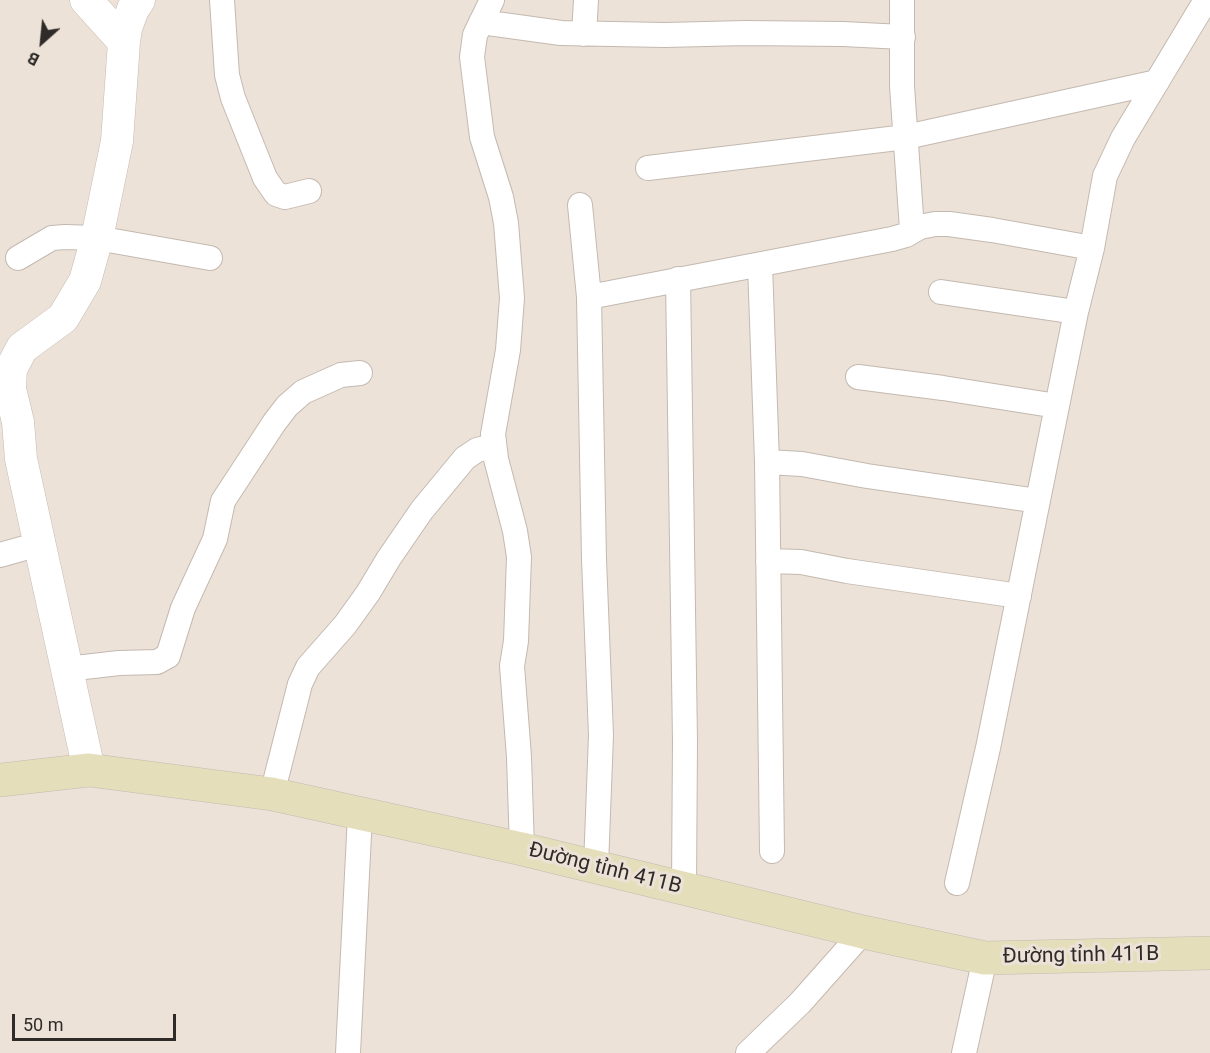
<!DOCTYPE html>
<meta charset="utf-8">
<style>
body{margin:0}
#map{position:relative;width:1210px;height:1053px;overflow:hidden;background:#ece2d8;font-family:Roboto,sans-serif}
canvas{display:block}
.north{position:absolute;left:12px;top:12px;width:60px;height:60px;-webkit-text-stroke:4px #ece2d8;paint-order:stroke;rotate:207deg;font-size:16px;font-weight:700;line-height:24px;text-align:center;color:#2f2b28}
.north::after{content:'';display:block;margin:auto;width:21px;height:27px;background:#2f2b28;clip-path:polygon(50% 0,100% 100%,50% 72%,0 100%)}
.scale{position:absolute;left:12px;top:1014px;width:164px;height:27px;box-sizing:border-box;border:3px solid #2f2b28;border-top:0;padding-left:8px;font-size:18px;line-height:21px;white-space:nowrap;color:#2f2b28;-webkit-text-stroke:4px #ece2d8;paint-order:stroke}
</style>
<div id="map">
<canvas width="1210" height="1053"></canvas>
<div class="north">B</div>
<div class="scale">50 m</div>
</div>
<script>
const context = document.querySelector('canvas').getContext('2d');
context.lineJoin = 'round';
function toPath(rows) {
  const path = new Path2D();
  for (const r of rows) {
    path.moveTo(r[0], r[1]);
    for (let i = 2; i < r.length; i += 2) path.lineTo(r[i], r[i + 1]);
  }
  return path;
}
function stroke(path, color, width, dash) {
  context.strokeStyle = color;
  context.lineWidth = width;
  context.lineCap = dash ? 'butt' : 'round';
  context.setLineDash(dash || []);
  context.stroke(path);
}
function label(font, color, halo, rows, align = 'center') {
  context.font = font + ' Roboto,sans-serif';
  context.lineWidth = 6;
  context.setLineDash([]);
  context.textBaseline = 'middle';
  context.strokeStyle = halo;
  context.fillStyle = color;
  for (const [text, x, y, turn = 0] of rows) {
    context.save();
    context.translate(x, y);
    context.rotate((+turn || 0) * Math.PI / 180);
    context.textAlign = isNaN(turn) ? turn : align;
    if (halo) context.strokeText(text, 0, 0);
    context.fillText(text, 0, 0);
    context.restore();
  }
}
const minor = toPath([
 [222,0,227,75,233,98,265,178,276,194,285,197,309,191],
 [492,0,475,35,472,57,482,137,501,197,506,223,512,298,508,350,493,434,496,459,515,531,519,557,516,641,512,666,519,757,522,849],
 [902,0,902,86,912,230],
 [481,22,561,33,665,35,745,33,843,34,903,37],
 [584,34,586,0],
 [648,168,906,137,1157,82],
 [580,205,589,297,594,559,601,735,596,866],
 [18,258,52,238,65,237,97,238,210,258],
 [760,265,767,462,772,851],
 [678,279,685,741,684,888],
 [941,292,1076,312],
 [589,297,892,239,906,235,920,227,935,224,949,224,992,230,1092,248],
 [858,377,943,388,1057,406],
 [767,462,802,464,867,476,1038,501],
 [0,555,39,544],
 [768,561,801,562,847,571,1019,596],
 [67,669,119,663,157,662,168,656,183,608,215,539,223,501,274,423,287,406,303,392,341,375,360,373],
 [272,794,300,684,308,667,345,625,368,593,389,558,422,510,465,458,477,450,493,446],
 [957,883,988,748,1076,312,1092,248,1105,176,1123,138,1206,0],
 [348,1053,360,815],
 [748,1053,800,1003,863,932],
 [964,1053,985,958]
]);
const tertiary = toPath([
 [86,0,124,42,126,28,133,9,139,0],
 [89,770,21,459,18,422,10,389,11,369,22,348,63,318,85,281,97,238,117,141,124,42]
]);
const secondary = toPath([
 [0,780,89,770,272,794,522,849,863,932,985,958,1210,953]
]);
stroke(minor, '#c4b9b0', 26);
stroke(tertiary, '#c4b9b0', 33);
stroke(secondary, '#c4b9b0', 34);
stroke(minor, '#fff', 24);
stroke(tertiary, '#fff', 32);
stroke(secondary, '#e4debb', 33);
label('21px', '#2f2b28', '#ece2d8', [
 ["Đường tỉnh 411B",605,869,14],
 ["Đường tỉnh 411B",1081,956,-1]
]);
</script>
